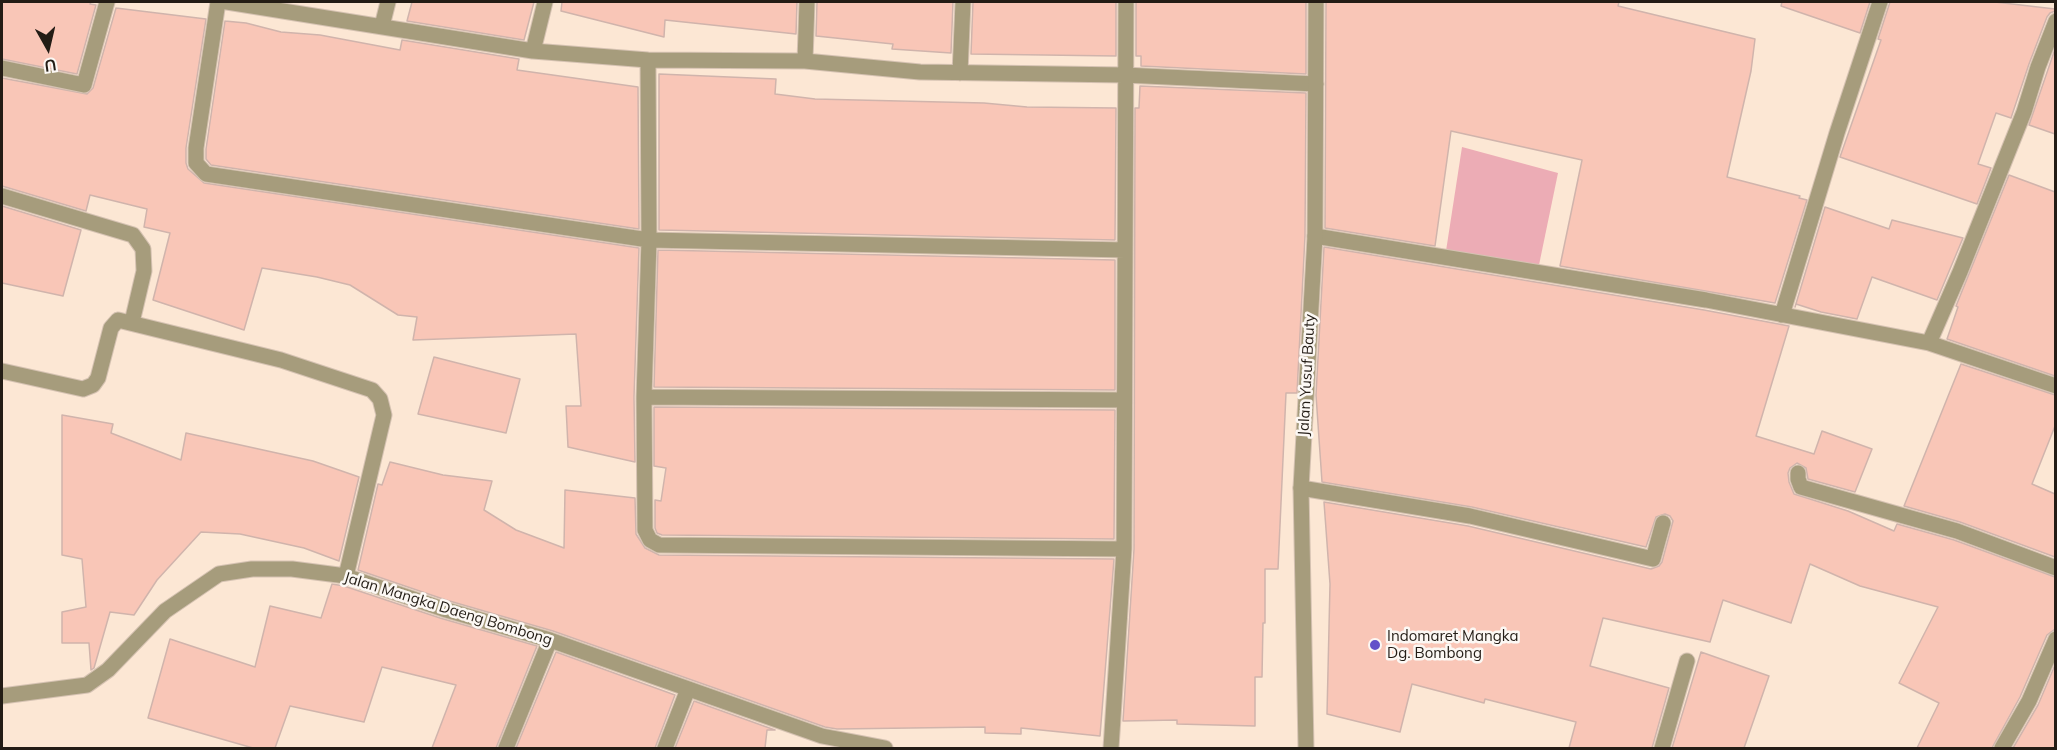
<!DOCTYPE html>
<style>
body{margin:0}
#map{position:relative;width:2057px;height:750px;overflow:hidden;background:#fce7d4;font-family:Mulish,sans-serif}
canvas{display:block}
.frame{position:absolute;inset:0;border:3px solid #231c15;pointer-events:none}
.north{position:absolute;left:18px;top:18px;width:60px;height:60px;-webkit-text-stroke:4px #fcf8f4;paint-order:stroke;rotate:172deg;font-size:16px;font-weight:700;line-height:24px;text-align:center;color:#231c15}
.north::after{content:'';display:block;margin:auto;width:21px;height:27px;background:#231c15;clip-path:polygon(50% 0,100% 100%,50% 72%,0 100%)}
</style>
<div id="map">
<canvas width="2057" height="750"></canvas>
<div class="frame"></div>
<div class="north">U</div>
</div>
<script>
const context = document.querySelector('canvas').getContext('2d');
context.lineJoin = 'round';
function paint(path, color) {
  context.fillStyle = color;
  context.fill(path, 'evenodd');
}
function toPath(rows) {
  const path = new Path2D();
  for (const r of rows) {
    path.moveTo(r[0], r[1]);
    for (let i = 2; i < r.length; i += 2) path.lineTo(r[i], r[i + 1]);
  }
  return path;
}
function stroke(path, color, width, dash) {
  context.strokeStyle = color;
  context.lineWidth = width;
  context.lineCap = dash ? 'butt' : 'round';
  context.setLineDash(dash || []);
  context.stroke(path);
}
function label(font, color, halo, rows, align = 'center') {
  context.font = font + ' Mulish,sans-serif';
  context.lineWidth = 5;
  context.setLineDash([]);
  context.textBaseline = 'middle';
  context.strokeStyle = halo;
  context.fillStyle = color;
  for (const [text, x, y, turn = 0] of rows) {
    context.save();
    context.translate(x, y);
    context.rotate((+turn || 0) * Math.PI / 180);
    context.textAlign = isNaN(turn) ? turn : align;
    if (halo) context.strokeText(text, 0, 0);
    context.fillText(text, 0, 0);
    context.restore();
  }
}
paint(toPath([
 [1462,147,1558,173,1539,265,1446,251]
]), '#ecacb5');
const building = toPath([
 [2,2,91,2,90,4,96,5,77,74,2,59,2,2],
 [412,2,534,2,524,40,407,21,412,2],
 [562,2,797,2,796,34,665,20,664,37,561,11,562,2],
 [817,2,953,2,951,53,892,49,893,44,816,36,817,2],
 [973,2,1116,2,1116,56,971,54,973,2],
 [1136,2,1306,2,1306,74,1141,66,1141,56,1136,56,1136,2],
 [1326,2,1619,2,1618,6,1755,39,1751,71,1727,177,1800,196,1799,198,1807,200,1775,303,1560,266,1582,160,1451,131,1435,246,1325,228,1326,2],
 [1782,2,1870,2,1860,33,1781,6,1782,2],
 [1890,2,1995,2,2055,9,2055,11,2050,13,2047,17,2029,64,2011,118,1996,113,1978,164,1991,168,1977,204,1840,157,1881,40,1878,39,1890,2],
 [116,8,206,19,186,148,186,163,188,169,204,183,639,248,634,397,635,462,568,447,566,406,581,406,576,334,413,340,417,317,398,315,350,285,317,277,262,268,244,330,153,300,170,233,144,227,147,209,90,195,86,211,2,186,2,78,87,94,93,88,116,8],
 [225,21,246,23,281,32,320,35,400,50,402,40,519,59,517,70,638,87,639,229,211,165,206,159,206,149,225,21],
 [2055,49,2055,134,2029,125,2055,49],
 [659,74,776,79,775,94,815,99,984,103,1027,107,1116,108,1115,240,659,230,659,74],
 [1140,86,1306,93,1305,236,1297,393,1286,393,1278,569,1265,569,1265,623,1263,623,1262,677,1255,677,1255,726,1177,724,1177,720,1123,721,1134,549,1135,108,1139,108,1140,86],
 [2009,175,2055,192,2055,376,1947,339,1958,307,1956,306,2009,175],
 [2,206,81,230,63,296,2,283,2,206],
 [1825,207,1889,229,1892,220,1963,238,1937,300,1872,277,1857,319,1821,312,1796,304,1795,307,1825,207],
 [1324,247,1704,310,1789,326,1756,436,1814,454,1822,431,1872,449,1855,492,1808,479,1806,468,1797,463,1790,468,1788,473,1789,482,1794,494,1848,511,1894,531,1897,524,1954,540,2055,577,2055,629,2047,635,2020,697,1992,748,1917,748,1939,703,1899,683,1938,607,1860,586,1810,564,1791,623,1723,600,1710,642,1603,618,1590,666,1669,688,1652,748,1569,748,1576,722,1485,699,1484,703,1412,684,1400,732,1327,714,1330,584,1324,502,1468,526,1651,569,1659,566,1662,562,1673,521,1670,516,1665,514,1656,517,1646,547,1472,507,1322,482,1316,395,1324,247],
 [658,250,1115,260,1115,390,654,387,658,250],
 [434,357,520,379,506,433,418,414,434,357],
 [1961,364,2055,395,2055,426,2032,484,2055,494,2055,557,1960,522,1904,506,1961,364],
 [654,407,1115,410,1114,539,662,535,657,533,655,528,655,500,661,501,666,468,654,466,654,407],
 [62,415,113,424,111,433,181,460,186,433,313,461,359,477,339,561,304,548,240,534,201,532,157,580,134,615,110,612,94,668,91,670,89,643,62,643,62,612,86,607,82,559,62,555,62,415],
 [390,462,443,475,492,481,484,510,516,530,564,548,565,490,635,498,636,534,645,548,659,555,1114,559,1100,736,1021,728,1021,734,985,733,985,727,837,729,825,727,553,631,446,600,358,570,378,484,382,485,390,462],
 [332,584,344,586,440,618,537,646,496,748,432,748,456,685,382,667,364,722,290,706,275,748,253,748,148,718,170,639,255,667,270,606,321,618,332,584],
 [556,652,675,695,655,748,516,748,556,652],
 [1701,652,1769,676,1744,748,1672,748,1701,652],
 [2055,665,2055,748,2013,748,2038,705,2055,665],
 [694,701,775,730,767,730,765,748,675,748,694,701]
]);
paint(building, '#f9c6b7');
stroke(building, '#d0b4ac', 1.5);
const minor = toPath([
 [218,2,196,148,196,163,206,174,649,240,1125,250],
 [227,2,533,51,648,60,805,61,920,72,1124,75,1316,84],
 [382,26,388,2],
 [533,51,545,2],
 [648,60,649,240,644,397,645,530,650,540,659,545,1124,549],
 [805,61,807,2],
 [2,68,84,85,107,2],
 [960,73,963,2],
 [2,196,133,235,143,249,144,271,132,322],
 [1315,236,1706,300,1929,343,1960,272,2024,112,2038,67,2056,21],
 [1782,315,1837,133,1880,2],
 [1929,343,2056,386],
 [2,371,83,389,93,385,98,378,111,328,118,320,281,360,372,390,380,399,384,415,346,576],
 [644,397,1124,400],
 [1798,473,1798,479,1801,487,1957,531,2056,568],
 [1301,488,1470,516,1653,559,1663,523],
 [2,696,87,685,108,670,165,611,219,574,252,569,292,569,346,576,443,609,550,640,822,736,885,748],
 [506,748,550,640],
 [665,748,688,689],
 [1111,748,1124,549,1126,2],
 [1662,748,1687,661],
 [2002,748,2029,701,2056,639]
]);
const tertiary = toPath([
 [1306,748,1301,488,1315,236,1316,2]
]);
stroke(minor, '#d5c2b2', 17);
stroke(tertiary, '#d5c2b2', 17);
stroke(minor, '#a69c7c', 15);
stroke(tertiary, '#a69c7c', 15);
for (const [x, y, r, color] of [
 [1375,645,6,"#6450c9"]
]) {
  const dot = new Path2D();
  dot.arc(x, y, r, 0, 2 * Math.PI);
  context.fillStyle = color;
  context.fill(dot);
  stroke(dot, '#fcf8f4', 2);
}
label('15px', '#231c15', '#fcf8f4', [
 ["Jalan Yusuf Bauty",1307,375,-87],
 ["Jalan Mangka Daeng Bombong",448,609,17]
]);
label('15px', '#231c15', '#fcf8f4', [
 ["Indomaret Mangka",1387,636],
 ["Dg. Bombong",1387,653]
], 'left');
</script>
